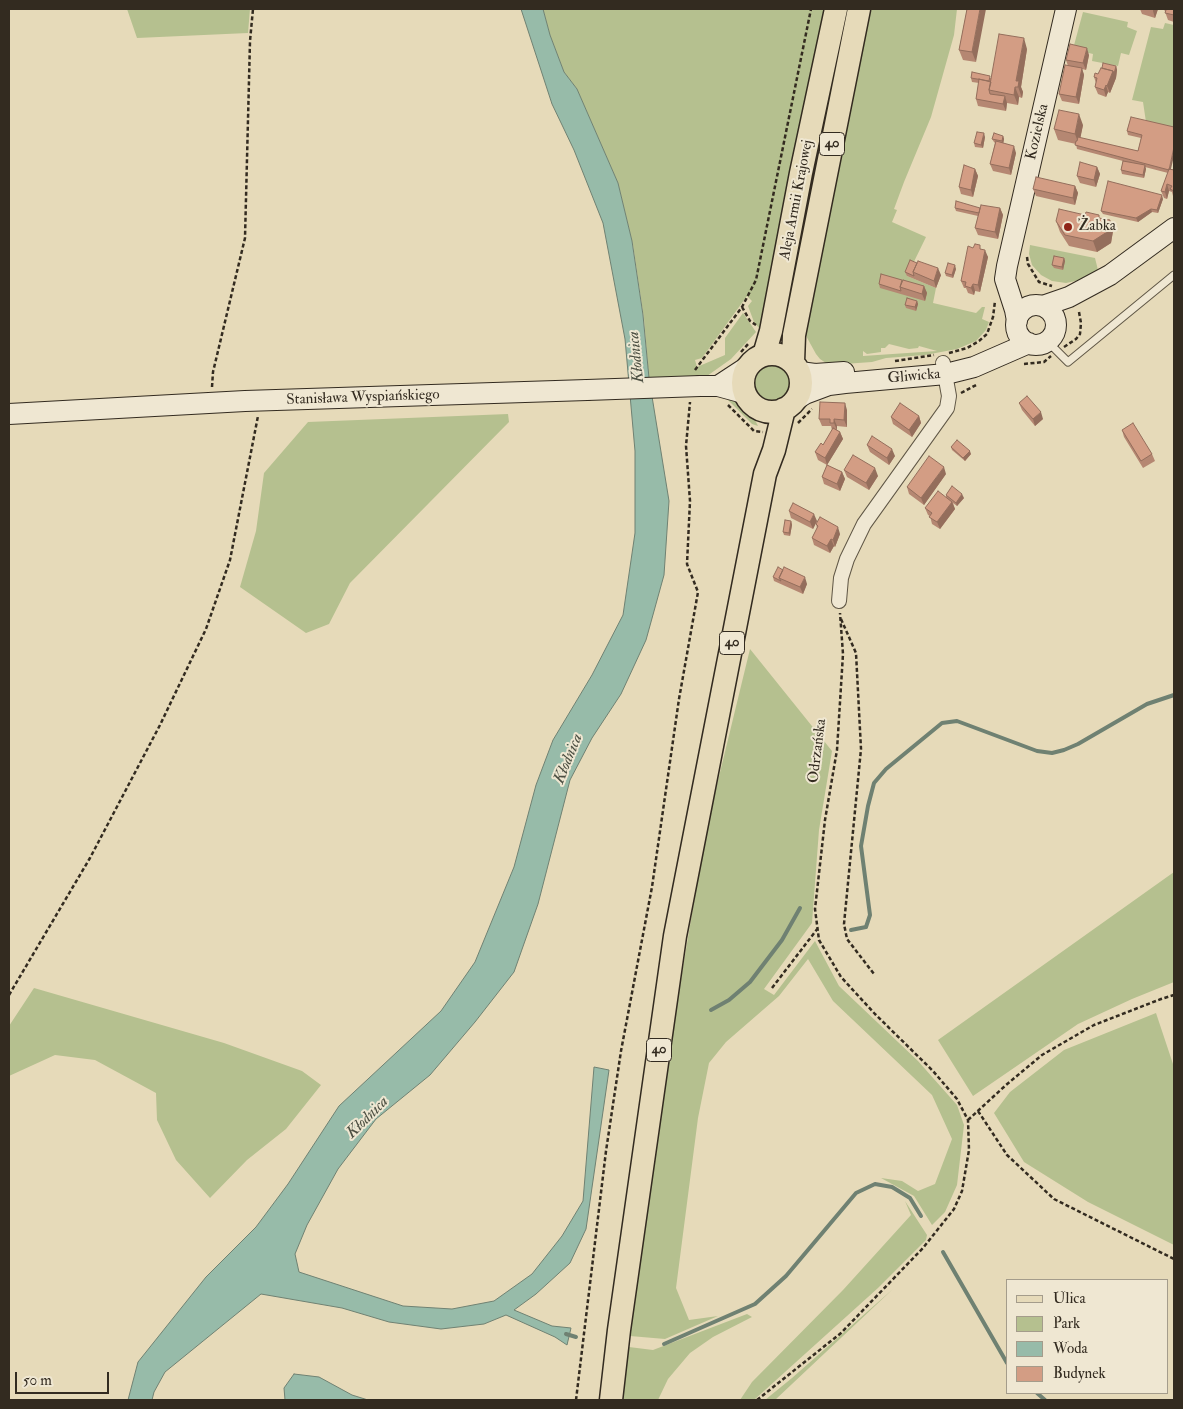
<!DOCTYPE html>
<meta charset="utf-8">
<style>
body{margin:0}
#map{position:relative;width:1183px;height:1409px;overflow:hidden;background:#e6dab9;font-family:"IM FELL Double Pica",serif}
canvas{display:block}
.frame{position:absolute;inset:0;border:10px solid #332b20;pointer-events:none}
.legend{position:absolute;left:1006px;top:1279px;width:162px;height:115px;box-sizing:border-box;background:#efe7d2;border:1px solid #a49c8b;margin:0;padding:6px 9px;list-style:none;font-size:15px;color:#332b20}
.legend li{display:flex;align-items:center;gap:10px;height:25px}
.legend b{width:25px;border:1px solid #a49c8b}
.scale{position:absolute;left:15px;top:1372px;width:94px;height:22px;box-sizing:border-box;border:2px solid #332b20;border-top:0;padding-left:6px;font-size:15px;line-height:18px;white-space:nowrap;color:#332b20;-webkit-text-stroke:4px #efe7d2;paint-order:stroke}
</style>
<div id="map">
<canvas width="1183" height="1409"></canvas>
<div class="frame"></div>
<ul class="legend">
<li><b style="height:6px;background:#e6dab9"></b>Ulica</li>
<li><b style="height:14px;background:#b5c08f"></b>Park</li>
<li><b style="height:14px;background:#97bba9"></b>Woda</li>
<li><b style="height:14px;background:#d39d84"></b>Budynek</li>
</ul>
<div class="scale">50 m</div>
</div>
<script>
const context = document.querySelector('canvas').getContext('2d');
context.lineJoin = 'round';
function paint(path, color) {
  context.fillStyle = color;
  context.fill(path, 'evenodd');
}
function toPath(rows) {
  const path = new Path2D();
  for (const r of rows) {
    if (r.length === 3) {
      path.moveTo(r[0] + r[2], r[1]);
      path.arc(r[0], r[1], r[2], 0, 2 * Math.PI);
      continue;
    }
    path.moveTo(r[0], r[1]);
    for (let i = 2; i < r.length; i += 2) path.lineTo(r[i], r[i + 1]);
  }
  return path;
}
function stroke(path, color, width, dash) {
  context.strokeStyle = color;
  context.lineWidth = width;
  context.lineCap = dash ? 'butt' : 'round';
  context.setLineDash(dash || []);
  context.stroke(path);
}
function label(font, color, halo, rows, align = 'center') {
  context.font = font + ' "IM FELL Double Pica",serif';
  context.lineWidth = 4;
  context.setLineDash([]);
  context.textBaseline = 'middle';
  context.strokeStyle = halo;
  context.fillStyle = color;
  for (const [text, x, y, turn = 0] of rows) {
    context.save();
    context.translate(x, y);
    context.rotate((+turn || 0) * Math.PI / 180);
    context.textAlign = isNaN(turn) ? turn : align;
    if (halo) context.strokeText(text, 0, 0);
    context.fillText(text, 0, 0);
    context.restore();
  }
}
paint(toPath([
 [127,9,250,9,248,33,137,38],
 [543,9,824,9,763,323,759,328,754,322,748,306,752,301,747,296,702,358,695,360,697,367,725,355,725,338,743,313,756,332,731,359,707,376,649,378,644,319,633,245,618,183,577,89,564,72,550,35],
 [871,9,957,9,954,35,931,117,904,182,894,209,897,210,892,222,926,237,907,276,936,288,933,303,976,313,982,307,985,307,982,319,989,322,986,330,976,341,957,349,925,355,886,358,872,362,829,365,820,359,816,354,805,334],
 [889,344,909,349,918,348,919,346,937,351,863,356,863,351,867,354,881,352,881,348,885,348],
 [1083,12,1128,22,1127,27,1137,31,1129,55,1121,53,1118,66,1092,61,1093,54,1073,49],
 [1165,23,1174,25,1174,129,1146,122,1143,102,1132,100,1151,27,1163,29],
 [1030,245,1095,258,1098,270,1080,280,1066,283,1052,281,1041,275,1032,265,1029,254],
 [773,383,18],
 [725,395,740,403,754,418,758,426,752,424,726,398],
 [508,414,509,422,350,583,329,624,306,633,240,587,256,531,264,473,308,422],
 [750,649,832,751,819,830,812,923,764,989,774,995,815,941,839,986,918,1061,957,1105,964,1125,957,1185,945,1212,932,1225,914,1196,881,1178,902,1181,918,1191,935,1184,952,1139,932,1095,833,1001,808,959,779,996,726,1042,709,1063,698,1118,676,1288,689,1320,718,1316,665,1339,630,1336,671,1039,706,830],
 [1174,872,1174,982,1132,999,1078,1024,973,1096,938,1040],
 [34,988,224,1043,302,1071,321,1085,286,1129,247,1160,210,1198,176,1160,157,1120,156,1093,95,1060,55,1055,9,1076,9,1026],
 [1156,1013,1174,1067,1174,1245,1088,1202,1024,1162,994,1113,1010,1092,1064,1050],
 [905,1201,927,1235,926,1240,878,1288,754,1400,740,1400,752,1382,843,1290,911,1215],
 [893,1289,775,1400,765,1400,792,1378],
 [747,1314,752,1317,713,1337,690,1353,668,1379,658,1400,621,1400,629,1347,653,1350]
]), '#b5c08f');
const water = toPath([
 [521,9,543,9,550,35,564,72,577,89,618,183,632,241,643,315,649,378,669,501,664,575,646,640,621,694,592,738,570,780,538,904,514,972,475,1022,430,1075,376,1119,338,1169,307,1225,295,1254,299,1272,403,1306,452,1309,494,1301,532,1274,562,1236,583,1201,594,1067,609,1070,586,1229,570,1263,536,1294,514,1310,552,1326,571,1328,567,1345,555,1337,506,1315,484,1324,441,1329,389,1322,342,1308,261,1294,165,1372,154,1392,152,1400,128,1400,138,1362,206,1277,256,1227,288,1184,339,1106,441,1011,475,962,514,867,536,785,553,740,592,675,623,615,635,533,635,451,625,339,603,223,574,150,552,104,521,9],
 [294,1374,319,1377,352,1395,368,1400,285,1400,284,1388,294,1374]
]);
paint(water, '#97bba9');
stroke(water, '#6f8172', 1);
stroke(toPath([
 [851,930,866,927,870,915,861,846,868,806,874,783,886,769,942,723,957,721,1037,751,1052,753,1064,750,1078,744,1147,704,1174,695],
 [711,1010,729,1000,750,982,782,940,800,908],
 [943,1252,1007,1363],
 [566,1334,576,1337],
 [664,1344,755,1304,786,1276,856,1193,875,1184,892,1187,910,1198,921,1216],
 [1037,1393,1045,1400]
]), '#6f8172', 4);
const lane = toPath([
 [1047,341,1068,362,1174,275]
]);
const street = toPath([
 [839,601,841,578,847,559,864,524,947,408,949,396,943,363]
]);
const secondary = toPath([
 [1036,325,20],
 [1043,306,1069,297,1110,275,1174,228],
 [1017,321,1015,310,1005,279,1007,266,1066,9],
 [800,372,815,374,844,372],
 [700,386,718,386,740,392,746,396],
 [718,386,747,367],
 [797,399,805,394,829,385,845,383,946,374,974,367,1029,343],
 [9,414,245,401,587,390]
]);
const primary = toPath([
 [772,383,29],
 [764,355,771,331,801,173,836,9],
 [793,362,794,335,859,9],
 [611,1400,619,1330,675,936,765,474,774,450,784,409]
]);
stroke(lane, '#605746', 9);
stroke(street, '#605746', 16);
stroke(secondary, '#332b20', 22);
stroke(primary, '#332b20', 25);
stroke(toPath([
 [1027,257,1028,264,1039,282,1052,286],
 [742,307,750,321,756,325],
 [1064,347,1076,339,1080,334,1081,323,1079,312],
 [741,352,749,343],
 [949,353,967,348,979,341,987,334,993,317,995,301],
 [895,361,934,355],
 [1024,364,1044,362,1051,356],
 [695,370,742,307,756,280,811,9],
 [212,387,213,372,245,238,250,41,253,9],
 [961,393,978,384],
 [728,405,754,431,763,432],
 [798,423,812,409],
 [841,619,856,653,861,749,844,924,847,939,874,974],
 [772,988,818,928],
 [9,995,90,858,160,725,206,629,230,560,258,416],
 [978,1111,1007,1155,1054,1199,1174,1259],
 [968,1120,1006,1085,1042,1055,1094,1025,1161,999,1174,995],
 [576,1400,606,1151,621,1051,652,887,679,699,698,592,687,564,690,501,686,446,690,402],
 [757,1400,841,1333,923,1248,954,1209,962,1191,969,1150,968,1120,957,1099,933,1071,875,1014,841,977,819,940,815,909,825,820,837,750,843,654,840,613]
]), '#332b20', 2.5, [4, 2.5]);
stroke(lane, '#efe7d2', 7);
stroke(street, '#efe7d2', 14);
stroke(secondary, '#efe7d2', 20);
stroke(primary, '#e6dab9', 22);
const secondaryBridge = toPath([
 [587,390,700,386]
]);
stroke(secondaryBridge, '#332b20', 22, []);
stroke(secondaryBridge, '#efe7d2', 20);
paint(toPath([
 [967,9,976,62,963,60,959,50],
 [1140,9,1158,9,1155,18,1142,14],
 [1164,9,1174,9,1174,22,1168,20],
 [1027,49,1021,87,1023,92,1022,98,1019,97,1018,105,1007,103,1006,111,978,106,976,99,979,83,972,82,971,78,991,78],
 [1089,55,1086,70,1082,69,1084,75,1079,104,1062,101,1059,94,1068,66,1066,60],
 [1116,66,1117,70,1116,78,1110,93,1108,92,1106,97,1098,94,1095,87,1096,83,1094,77],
 [1131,117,1171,169,1174,170,1174,197,1173,196,1172,192,1169,191,1167,199,1164,198,1161,191,1168,173,1145,167,1146,169,1144,178,1122,174,1121,170,1123,161,1077,149,1076,144,1058,140,1054,129,1083,125,1080,138,1138,151,1141,138,1128,135,1127,131],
 [1003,136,1004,139,1003,143,1016,153,1011,175,993,171,990,164,995,143,994,142,992,139],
 [985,137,983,148,975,147,974,143],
 [1097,167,1100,174,1096,187,1080,183,1077,176],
 [975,169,978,176,973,197,961,194,959,187],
 [1075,186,1078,193,1075,205,1036,196,1033,189],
 [1163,199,1158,213,1152,212,1138,222,1103,214,1101,211],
 [955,208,1000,208,1003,215,998,239,978,235,975,228,978,216,956,211],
 [1100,218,1110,220,1113,231,1111,243,1097,252,1069,246,1060,232,1056,221],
 [973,248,981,249,988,257,980,292,975,291,974,295,968,293,966,288,964,288,961,281],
 [1064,258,1065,261,1063,270,1054,268,1052,265],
 [956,269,953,278,946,276,945,273],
 [905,272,941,275,936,288,907,276],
 [879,284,924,286,927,293,925,301,880,288],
 [917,301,918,304,916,311,906,308,905,305],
 [1019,403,1043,419,1035,426,1022,410],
 [847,410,847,427,837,426,837,430,840,432,843,439,827,465,842,472,845,479,840,491,824,484,822,477,827,465,818,460,815,452,823,445,832,430,831,426,822,426,819,419],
 [919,416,921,423,912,437,893,424,891,417],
 [1122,430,1152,454,1155,461,1143,468,1124,437],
 [867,445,895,456,889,465,870,452],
 [951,447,971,454,965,461,952,450],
 [844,470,878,476,869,490,847,477],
 [946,474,924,505,909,494,907,487],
 [946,495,964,498,957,506,953,503,955,509,940,529,932,524,930,516,928,515,925,508,946,497],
 [789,511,817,521,813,529,791,518],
 [791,521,792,525,790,536,784,535,783,532],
 [816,524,840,534,835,547,834,546,830,553,814,545,812,538,817,528],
 [783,570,807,584,803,594,774,581,773,577]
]), '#b58772');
paint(toPath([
 [980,9,986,9,976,62,972,52],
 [1153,9,1158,9,1155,18,1153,11],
 [1024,38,1027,49,1021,87,1023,92,1022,98,1016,81],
 [1087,48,1089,55,1086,70,1083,63],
 [1116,66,1117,70,1116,78,1110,93,1107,86,1113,71],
 [1082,68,1084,75,1079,104,1076,97],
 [1106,85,1108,92,1106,97,1104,90],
 [1015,87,1019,97,1018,105,1014,95],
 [1005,96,1007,103,1006,111,1003,104],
 [1079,114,1083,125,1079,145,1075,134],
 [984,133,985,137,983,148,981,145],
 [1003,136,1004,139,1003,145,1002,141],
 [1014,146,1016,153,1011,175,1009,168],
 [1174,147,1174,156,1170,173,1169,170],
 [1145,165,1146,169,1144,178,1143,175],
 [1097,167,1100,174,1096,187,1094,180],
 [975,169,978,176,973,197,971,190],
 [1167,184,1169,191,1167,199,1165,192],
 [1075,186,1078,193,1075,205,1073,198],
 [1162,195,1163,199,1158,213,1157,210],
 [1000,208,1003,215,998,239,995,232],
 [1151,209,1152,212,1138,222,1136,218],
 [1110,220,1113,231,1111,243,1097,252,1093,241],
 [985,250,988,257,980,292,978,285],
 [1064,258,1065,261,1063,270,1062,267],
 [955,265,956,269,953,278,952,275],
 [938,268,941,275,936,288,934,281],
 [973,284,975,291,974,295,971,288],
 [924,286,927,293,925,301,922,294],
 [917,301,918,304,916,311,915,307],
 [845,403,847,410,847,427,844,420],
 [1041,412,1043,419,1035,426,1033,419],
 [919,416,921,423,912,437,909,430],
 [834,419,837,426,837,430,834,423],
 [840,432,843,439,827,465,825,458],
 [892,449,895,456,889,465,887,458],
 [970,451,971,454,965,461,963,458],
 [944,467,946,474,924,505,921,498],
 [875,468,878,476,869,490,866,483],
 [842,472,845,479,840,491,837,484],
 [962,494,964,498,957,506,956,503],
 [952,502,955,509,940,529,937,522],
 [814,514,817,521,813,529,810,522],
 [791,521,792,525,790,536,789,533],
 [838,527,840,534,835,547,833,540],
 [831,539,834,546,830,553,827,546],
 [805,577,807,584,803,594,800,587]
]), '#946e5c');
const building = toPath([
 [967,9,980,9,972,52,959,50,967,9],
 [1164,9,1174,9,1174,15,1165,13,1166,10,1164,9],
 [999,34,1024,38,1016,81,1019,81,1018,87,1015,87,1014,95,989,90,999,34],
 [1070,44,1087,48,1083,63,1066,60,1070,44],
 [1103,63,1116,66,1114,74,1113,71,1102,68,1103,63],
 [1065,65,1082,68,1076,97,1059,94,1065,65],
 [1101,68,1113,71,1107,86,1106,85,1104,90,1095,87,1097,78,1094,77,1095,73,1098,74,1101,68],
 [972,72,990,76,989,81,971,78,972,72],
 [979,79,991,82,989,90,990,94,1005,96,1003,104,976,99,979,79],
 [1059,110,1079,114,1075,134,1054,129,1059,110],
 [1131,117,1174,127,1174,147,1169,170,1075,145,1076,141,1077,141,1078,137,1138,151,1142,135,1127,131,1131,117],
 [977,132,984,133,981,145,974,143,977,132],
 [994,133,1003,136,1002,141,992,139,994,133],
 [996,141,1014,146,1009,168,990,164,996,141],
 [1123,161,1145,165,1143,175,1121,170,1123,161],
 [1080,162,1097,167,1094,180,1077,176,1080,162],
 [964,165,975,169,971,190,959,187,964,165],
 [1169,169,1174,170,1174,191,1170,189,1172,186,1167,184,1165,192,1161,191,1169,169],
 [1036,177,1075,186,1073,198,1033,189,1036,177],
 [1108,181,1162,195,1157,210,1151,209,1136,218,1101,211,1108,181],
 [956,201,980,208,979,213,955,208,956,201],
 [981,205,1000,208,995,232,975,228,981,205],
 [1059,209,1085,215,1086,212,1099,215,1099,218,1110,220,1107,232,1093,241,1065,235,1056,221,1059,209],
 [975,244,980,245,980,249,985,250,978,285,973,284,971,288,965,286,966,282,961,281,968,246,973,248,975,244],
 [1054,256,1064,258,1062,267,1052,265,1054,256],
 [910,260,917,263,913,272,914,276,905,272,910,260],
 [918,261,938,268,934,281,913,272,918,261],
 [948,263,955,265,952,275,945,273,948,263],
 [881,274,902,280,900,287,901,291,879,284,881,274],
 [903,280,924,286,922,294,900,287,903,280],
 [907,298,917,301,915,307,905,305,907,298],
 [1027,396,1041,412,1033,419,1019,403,1027,396],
 [820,402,845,403,844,420,834,419,834,423,830,423,830,419,819,419,820,402],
 [900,403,919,416,909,430,891,417,900,403],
 [1133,423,1152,454,1141,461,1122,430,1133,423],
 [833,428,840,432,825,458,815,452,821,443,823,445,833,428],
 [872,436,892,449,887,458,867,445,872,436],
 [957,440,970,451,963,458,951,447,957,440],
 [853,455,875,468,866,483,844,470,853,455],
 [929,456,944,467,921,498,907,487,929,456],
 [827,465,842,472,837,484,822,477,827,465],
 [952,486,962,494,956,503,946,495,952,486],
 [938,491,952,502,937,522,929,517,932,513,925,508,938,491],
 [793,503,814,514,810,522,789,511,793,503],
 [820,517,838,527,833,540,831,539,827,546,812,538,818,526,816,524,820,517],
 [785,520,791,521,789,533,783,532,785,520],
 [778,567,783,570,779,578,781,581,773,577,778,567],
 [784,567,805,577,800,587,779,578,784,567]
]);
paint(building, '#d39d84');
stroke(building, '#946e5c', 1);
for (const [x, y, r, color] of [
 [1068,227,5,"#8f2418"]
]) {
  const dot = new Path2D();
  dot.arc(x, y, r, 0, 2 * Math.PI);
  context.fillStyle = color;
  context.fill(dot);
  stroke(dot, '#efe7d2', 2);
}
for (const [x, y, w] of [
 [832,144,25],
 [732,643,25],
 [659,1050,25]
]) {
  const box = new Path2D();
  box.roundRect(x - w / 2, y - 11.5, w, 23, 4);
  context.fillStyle = '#efe7d2';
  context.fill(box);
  stroke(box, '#332b20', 1);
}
label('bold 14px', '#332b20', null, [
 ["40",832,144],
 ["40",732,643],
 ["40",659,1050]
]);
label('15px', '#332b20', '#efe7d2', [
 ["Kozielska",1038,132,-77],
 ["Aleja Armii Krajowej",797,200,-79],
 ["Gliwicka",914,377,-5],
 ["Stanisława Wyspiańskiego",363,398,-2],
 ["Odrzańska",818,751,-83]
]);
label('15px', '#332b20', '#efe7d2', [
 ["Żabka",1078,227]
], 'left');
label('italic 16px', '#4c4f42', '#efe7d2', [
 ["Kłodnica",637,357,-96],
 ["Kłodnica",569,759,-68],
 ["Kłodnica",368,1118,-45]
]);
</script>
